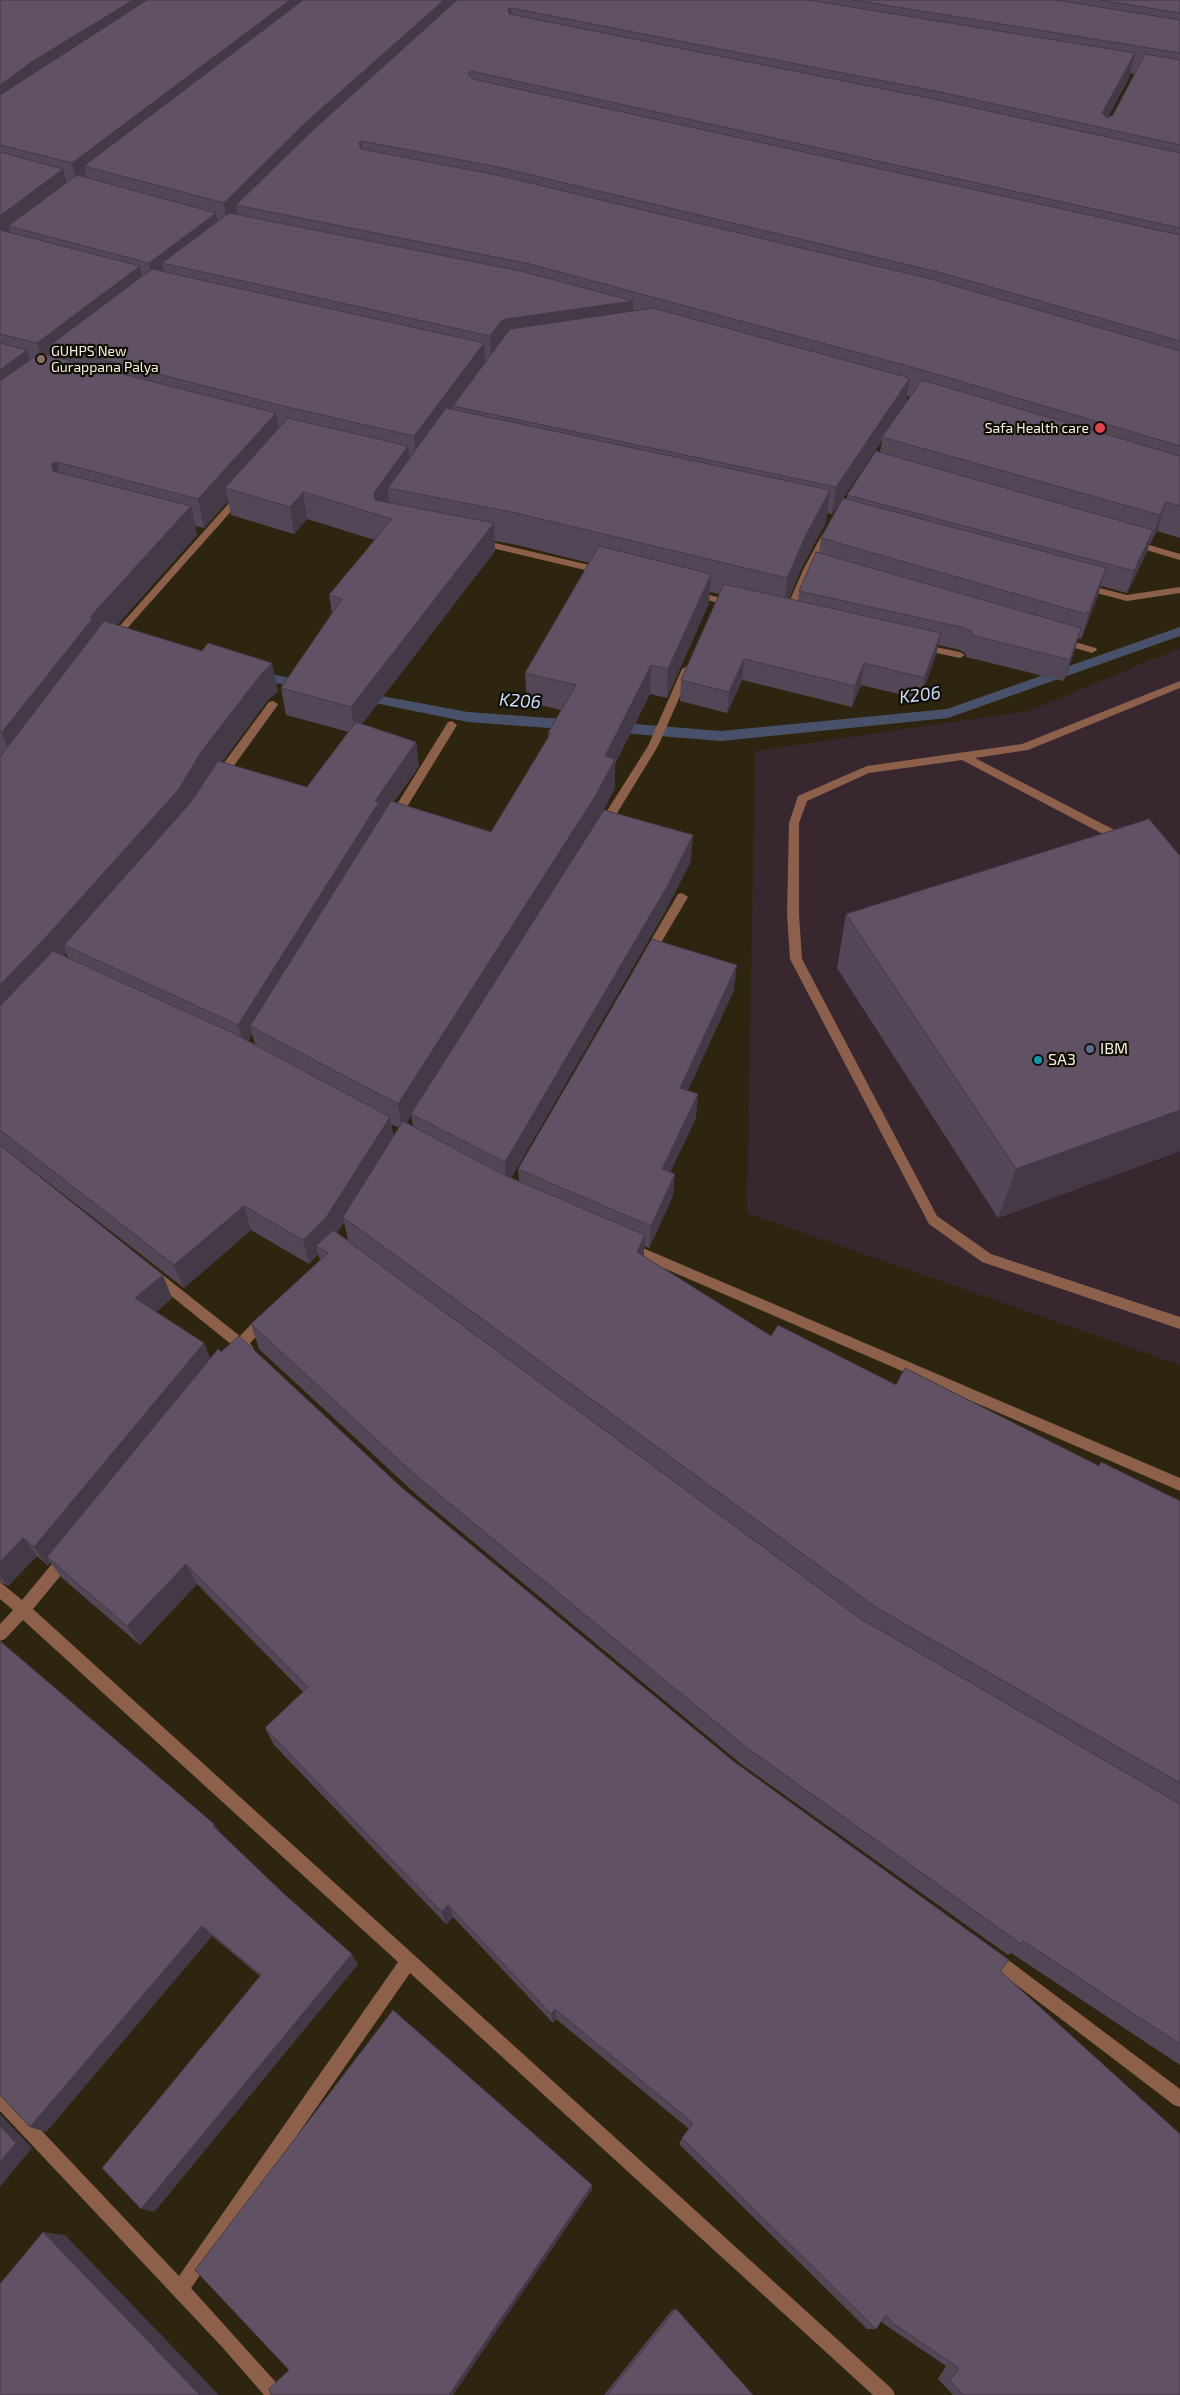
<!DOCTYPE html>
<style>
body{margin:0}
canvas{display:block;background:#2d250f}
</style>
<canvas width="1180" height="2395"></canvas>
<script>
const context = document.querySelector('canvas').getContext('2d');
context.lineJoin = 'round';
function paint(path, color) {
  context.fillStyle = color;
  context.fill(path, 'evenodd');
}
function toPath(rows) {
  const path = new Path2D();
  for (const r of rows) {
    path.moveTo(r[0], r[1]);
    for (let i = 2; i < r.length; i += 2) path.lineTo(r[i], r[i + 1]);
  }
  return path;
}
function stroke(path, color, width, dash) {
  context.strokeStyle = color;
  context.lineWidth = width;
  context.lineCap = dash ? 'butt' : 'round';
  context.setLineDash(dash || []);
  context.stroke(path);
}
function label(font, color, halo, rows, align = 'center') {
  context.font = font + ' "Exo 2",sans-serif';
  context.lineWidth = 4.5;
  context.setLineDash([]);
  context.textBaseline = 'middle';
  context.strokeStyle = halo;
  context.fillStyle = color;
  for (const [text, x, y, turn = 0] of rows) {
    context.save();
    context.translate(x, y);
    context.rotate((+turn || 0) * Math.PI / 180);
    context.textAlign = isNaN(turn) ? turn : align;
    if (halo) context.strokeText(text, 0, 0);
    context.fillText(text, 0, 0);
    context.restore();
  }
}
paint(toPath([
 [1180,648,1180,1365,747,1213,755,751,1029,711]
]), '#392730');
paint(toPath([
 [1180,627,1180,636,948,718,721,741,610,732,603,727,610,722,721,731,947,709,1180,627],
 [255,671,307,681,314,685,307,689,250,678,248,675,255,671],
 [360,692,468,712,576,720,583,725,576,730,468,722,355,699,353,696,360,692]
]), '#495069');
paint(toPath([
 [1180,681,1180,688,1028,750,975,758,1126,836,1127,839,1126,842,1118,842,962,760,869,773,807,801,799,823,799,914,802,959,937,1216,991,1254,1180,1317,1180,1329,982,1262,929,1224,790,959,787,914,789,823,798,796,867,766,1022,744,1180,681]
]), '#8c604a');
paint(toPath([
 [240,493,245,496,243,498,115,642,109,642,109,638,237,494,240,493],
 [828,530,833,533,814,568,793,616,791,618,785,618,783,616,804,568,823,533,828,530],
 [478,539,602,568,607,571,602,574,475,544,473,542,478,539],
 [1132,540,1180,554,1180,560,1129,545,1129,541,1132,540],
 [1084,584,1127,595,1180,587,1180,593,1127,601,1081,589,1081,585,1084,584],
 [695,591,736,602,738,604,733,607,692,596,692,592,695,591],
 [1061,638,1096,648,1097,650,1092,653,1058,643,1058,639,1061,638],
 [921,644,960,652,965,655,960,658,917,649,916,647,921,644],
 [687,666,692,669,658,746,608,828,600,828,599,825,600,822,648,746,682,669,687,666],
 [273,701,278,704,277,706,223,781,215,781,215,775,269,702,273,701],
 [452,721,457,725,399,820,391,820,390,817,391,814,448,722,452,721],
 [682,893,688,897,652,958,644,958,642,955,644,952,678,894,682,893],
 [629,1242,1180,1478,1180,1491,624,1251,623,1247,624,1243,629,1242],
 [154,1268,240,1336,259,1316,264,1314,269,1316,271,1320,269,1324,250,1343,254,1349,252,1353,247,1355,241,1352,236,1355,231,1353,229,1349,232,1345,149,1278,148,1274,149,1270,154,1268],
 [66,1551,71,1553,73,1558,71,1563,33,1609,892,2389,895,2395,873,2395,410,1973,191,2288,282,2389,285,2395,264,2395,223,2348,0,2111,0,2091,6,2093,179,2276,398,1962,23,1620,5,1639,0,1641,0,1624,13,1610,0,1599,0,1582,22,1600,61,1553,66,1551],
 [991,1947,1180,2089,1180,2107,1174,2105,985,1961,983,1955,985,1949,991,1947]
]), '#8c604a');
paint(toPath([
 [0,0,1180,0,1180,538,1157,531,1150,544,1149,543,1147,552,1127,593,1101,586,1098,595,1081,639,1079,638,1077,641,1064,681,966,657,966,654,960,650,938,645,936,655,920,699,861,685,852,707,742,680,727,713,680,701,681,680,719,594,710,592,709,603,667,698,650,694,615,764,615,788,600,816,691,861,666,910,511,1178,519,1181,518,1169,734,990,688,1090,696,1118,670,1172,673,1196,649,1248,644,1246,644,1256,771,1336,1098,1466,1101,1462,1180,1501,1180,2065,1011,1953,1008,1955,741,1764,418,1496,259,1349,251,1324,320,1260,318,1254,309,1264,251,1230,184,1288,0,1145],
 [1130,73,1135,74,1113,115,1108,117,1128,80],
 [907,396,910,397,906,403],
 [882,441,880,452,847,495,847,499,843,498],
 [842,500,821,538,819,553,799,591,798,601,789,599,802,567,826,522,827,513,832,514],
 [228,501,231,515,294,534,307,519,375,540,329,595,332,613,281,688,286,715,349,732,307,787,222,762,267,701,278,691,117,625,197,535,195,526,204,528],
 [495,541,517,545,589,563,525,673,527,702,561,710,548,733,548,738,491,832,394,802,419,766,416,742,362,724,495,551],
 [66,953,68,958,64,956],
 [252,1034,255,1044,248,1041],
 [411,1115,413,1126,407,1123],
 [391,1124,399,1128,394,1137],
 [344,1222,348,1240,337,1233],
 [1180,856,1180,1151,998,1218,837,968,846,914],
 [0,1145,172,1298,156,1312,210,1358,401,1487,733,1761,1000,1971,1180,2395,953,2395,938,2379,946,2366,884,2324,881,2321,876,2329,867,2329,679,2144,682,2138,689,2129,556,2019,553,2023,453,1917,446,1924,274,1745,265,1728,303,1692,197,1584,140,1645,61,1577,50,1562,48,1566,37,1556,8,1586,0,1582],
 [223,1836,358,1964,154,2212,260,1976,212,1936,46,2132],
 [676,2309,753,2395,604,2395,672,2310]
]), '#534657');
paint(toPath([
 [133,0,176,0,0,119,0,85,33,61],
 [290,0,311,0,84,166,88,184,79,191,72,163],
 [444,0,476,0,236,205,239,221,228,231,224,203,304,124],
 [511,8,512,35,509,36,508,9],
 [1135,53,1128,80,1102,128,1102,113],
 [361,141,364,169,359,143],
 [63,169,70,197,8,226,12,241,0,251,0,216],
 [216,213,221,238,162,263,165,280,155,288,149,263],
 [140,266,146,295,49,346,54,365,45,372,37,343],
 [633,301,633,329,491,364,490,336,501,321,506,319],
 [484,343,486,372,453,406,454,416,417,466,414,436],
 [27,350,35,379,0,406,0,370],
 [910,378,906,405,882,437,882,441,832,514,836,487],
 [276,413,281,442,225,488,228,501,204,528,198,499],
 [408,446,411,473,388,488,389,503,377,515,374,493],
 [57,462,65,491,53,471,52,464],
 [830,490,826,522,802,567,784,610,787,578,806,535],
 [303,492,307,519,294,534,290,507],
 [1166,502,1157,531,1150,544,1160,515],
 [191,506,197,535,100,644,12,760,2,732,90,617],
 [494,523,495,551,355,733,351,707],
 [1153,530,1147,552,1127,593,1134,571],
 [1106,568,1098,595,1081,639,1089,612],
 [711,574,709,603,667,698,668,669],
 [1081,628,1075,650,1064,681,1070,660],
 [941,633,936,655,920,699,924,678],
 [744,659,742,680,727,713,729,692],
 [272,663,278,691,267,701,208,780,186,817,64,945,66,953,0,1023,0,985,201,752,262,673],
 [864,663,861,685,852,707,855,686],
 [651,665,650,694,615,764,615,788,596,823,411,1114,411,1115,402,1130,398,1104,605,756],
 [416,742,419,766,381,820,250,1026,252,1034,244,1047,238,1025,375,801],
 [693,835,691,861,666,910,506,1186,505,1162],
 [737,965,734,990,678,1112,680,1088],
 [698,1094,696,1118,661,1192,662,1169],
 [1180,1110,1180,1151,998,1218,1016,1169],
 [390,1117,394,1142,343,1217,344,1222,333,1240,316,1246,318,1254,309,1264,303,1240],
 [675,1174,673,1196,649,1248,651,1226],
 [244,1206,251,1230,184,1288,174,1265],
 [645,1235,643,1261,637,1252],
 [163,1275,172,1298,145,1321,135,1298],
 [204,1343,213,1364,47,1557,50,1562,48,1566,34,1547],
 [23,1538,37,1556,8,1586,0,1576,0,1562],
 [186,1564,197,1584,140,1645,127,1626],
 [214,1824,224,1837,213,1826],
 [448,1905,453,1917,446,1924,442,1912],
 [202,1926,212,1936,46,2132,30,2127],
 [352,1954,358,1964,154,2212,141,2209],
 [555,2009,556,2019,553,2023,551,2014],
 [0,2114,32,2148,0,2187],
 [592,2185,592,2190,453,2395,449,2395],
 [43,2232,65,2235,219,2395,200,2395]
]), '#443947');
const building = toPath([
 [0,0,133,0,33,61,0,85,0,0],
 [147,0,290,0,72,163,0,145,0,95,147,0],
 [303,0,444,0,304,124,224,203,84,166,303,0],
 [457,0,808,0,1135,53,1102,113,1107,118,1113,115,1145,54,1180,60,1180,145,940,92,511,8,508,9,509,14,939,100,1180,153,1180,228,471,71,468,74,473,79,1180,235,1180,341,938,272,498,167,361,141,359,143,361,149,497,175,931,279,1180,351,1180,446,922,370,530,264,236,205,313,130,457,0],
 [854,0,1056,0,1180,20,1180,53,854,0],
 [1100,0,1180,0,1180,13,1100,0],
 [0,152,63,169,0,216,0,152],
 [77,175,216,213,149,263,8,226,77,175],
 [229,213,525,272,633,301,506,319,501,321,490,336,162,263,229,213],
 [0,230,140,266,37,343,0,334,0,230],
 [152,269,484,343,414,436,287,407,49,346,152,269],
 [653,308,910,378,836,487,453,406,510,329,653,308],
 [0,343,27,350,0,370,0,343],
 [40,353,276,413,198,499,57,462,52,464,53,471,191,506,90,617,93,618,2,732,0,731,0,381,40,353],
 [922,380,1180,456,1180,506,1166,502,1160,515,882,437,922,380],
 [446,408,830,490,806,535,787,578,516,513,388,488,446,408],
 [288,418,408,446,374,493,375,500,494,523,351,707,281,688,342,599,329,595,392,519,303,492,290,507,225,488,288,418],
 [876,451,1153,530,1134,571,847,495,876,451],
 [843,498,1106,568,1089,612,1087,611,1086,614,821,538,843,498],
 [599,546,711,574,668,669,651,665,605,756,615,759,596,795,398,1104,250,1026,391,801,491,832,551,733,548,733,576,685,525,673,599,546],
 [816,552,1081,628,1070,660,971,635,972,632,965,628,799,591,816,552],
 [724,584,941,633,924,678,864,663,855,686,744,659,729,692,681,680,724,584],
 [104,621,202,651,208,643,272,663,262,673,201,752,179,789,45,938,0,985,0,757,104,621],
 [356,722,416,742,375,801,379,802,238,1025,64,945,191,802,218,761,307,787,356,722],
 [604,810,693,835,668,885,505,1162,411,1114,604,810],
 [1149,819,1180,856,1180,1110,1016,1169,846,914,1149,819],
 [652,939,737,965,680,1088,698,1094,662,1169,675,1174,651,1226,518,1169,652,939],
 [53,951,235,1034,390,1117,327,1216,303,1240,244,1206,174,1265,0,1130,0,1006,53,951],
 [403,1121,502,1174,645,1235,637,1252,771,1336,778,1325,896,1385,905,1368,1099,1466,1101,1462,1180,1501,1180,1783,874,1606,343,1217,403,1121],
 [0,1145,163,1275,135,1298,204,1343,34,1547,23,1538,0,1562,0,1145],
 [333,1230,861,1619,1180,1804,1180,2044,1023,1941,1021,1944,746,1747,414,1474,251,1324,328,1253,316,1246,333,1230],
 [239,1336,401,1487,733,1761,1009,1960,1000,1971,1180,2134,1180,2395,964,2395,950,2381,959,2368,894,2324,886,2315,876,2329,682,2138,693,2123,555,2009,551,2014,448,1905,442,1912,265,1728,308,1687,186,1564,127,1626,47,1557,218,1349,221,1352,239,1336],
 [0,1641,214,1824,213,1826,283,1893,352,1954,141,2209,102,2168,261,1975,202,1926,30,2127,0,2095,0,1641],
 [393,2010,592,2185,449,2395,271,2395,269,2389,289,2370,195,2270,393,2010],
 [0,2126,16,2143,0,2162,0,2126],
 [43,2232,200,2395,0,2395,0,2284,43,2232],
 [676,2309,753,2395,607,2395,676,2309]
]);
paint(building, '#615165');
stroke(building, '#443947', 1);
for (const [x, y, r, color] of [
 [41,359,5,"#8d6e63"],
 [1100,428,6,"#e0444e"],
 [1090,1049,5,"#5c6f8a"],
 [1038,1060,5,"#0f9aa8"]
]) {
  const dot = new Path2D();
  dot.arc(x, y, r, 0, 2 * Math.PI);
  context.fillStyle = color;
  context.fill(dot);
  stroke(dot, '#120f06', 2);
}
label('14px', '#f4f0e2', '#120f06', [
 ["GUHPS New",51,351],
 ["Gurappana Palya",51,367],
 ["Safa Health care",1089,428,"right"]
], 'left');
label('16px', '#f4f0e2', '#120f06', [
 ["IBM",1100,1049],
 ["SA3",1048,1060]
], 'left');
label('italic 18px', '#caddfc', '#120f06', [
 ["K206",920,695,-7],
 ["K206",520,701,4]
]);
</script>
